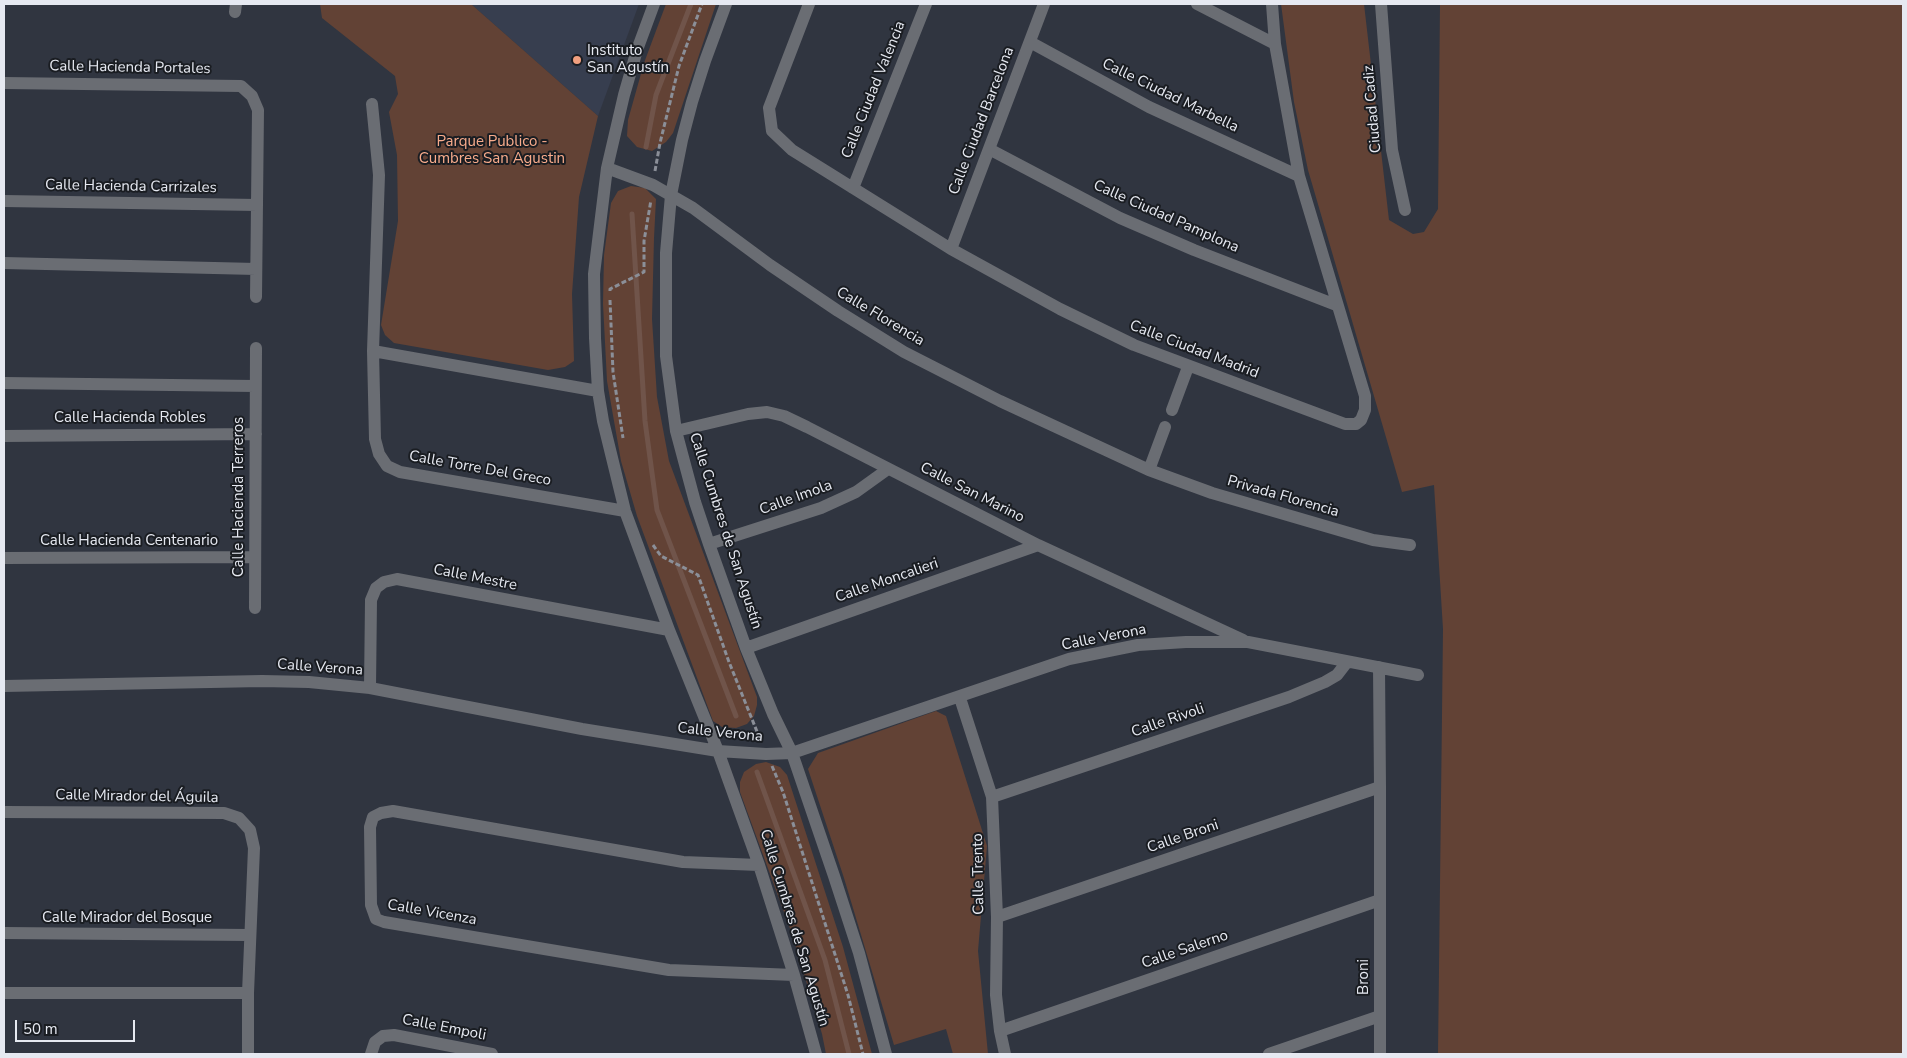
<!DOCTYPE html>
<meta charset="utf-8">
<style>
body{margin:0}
#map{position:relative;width:1907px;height:1058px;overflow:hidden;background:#303540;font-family:"Nunito Sans",sans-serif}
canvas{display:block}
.frame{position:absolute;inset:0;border:5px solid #e6e9f1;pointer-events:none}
.scale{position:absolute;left:15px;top:1020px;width:120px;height:22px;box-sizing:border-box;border:2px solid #e6e9f1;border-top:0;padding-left:6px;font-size:15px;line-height:18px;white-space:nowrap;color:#e6e9f1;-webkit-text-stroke:4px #1a1d22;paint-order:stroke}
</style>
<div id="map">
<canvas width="1907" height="1058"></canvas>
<div class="frame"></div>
<div class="scale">50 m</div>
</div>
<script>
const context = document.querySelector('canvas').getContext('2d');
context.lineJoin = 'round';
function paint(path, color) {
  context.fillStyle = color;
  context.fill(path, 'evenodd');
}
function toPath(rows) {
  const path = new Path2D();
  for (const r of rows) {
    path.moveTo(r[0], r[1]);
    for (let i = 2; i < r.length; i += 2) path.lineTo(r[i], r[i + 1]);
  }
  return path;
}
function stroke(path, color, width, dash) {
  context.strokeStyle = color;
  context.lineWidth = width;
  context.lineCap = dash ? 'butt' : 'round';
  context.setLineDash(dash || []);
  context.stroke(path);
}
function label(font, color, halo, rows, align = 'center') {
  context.font = font + ' "Nunito Sans",sans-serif';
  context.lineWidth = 4;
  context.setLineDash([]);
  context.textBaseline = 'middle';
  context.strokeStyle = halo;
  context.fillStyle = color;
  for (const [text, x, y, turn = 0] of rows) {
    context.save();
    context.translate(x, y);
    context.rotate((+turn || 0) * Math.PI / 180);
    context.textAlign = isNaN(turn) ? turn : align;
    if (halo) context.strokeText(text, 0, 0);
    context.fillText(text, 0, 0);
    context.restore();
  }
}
paint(toPath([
 [471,4,639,4,598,116]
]), '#373e4f');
paint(toPath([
 [320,4,471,4,598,116,579,197,572,294,574,361,565,367,548,370,394,343,385,335,381,325,398,221,397,155,389,112,398,94,395,76,322,18],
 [666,4,716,4,673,133,666,142,652,151,637,147,627,136,628,120,644,63],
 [1281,4,1364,4,1389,220,1413,234,1424,232,1438,209,1440,4,1903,4,1903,1054,1438,1054,1443,629,1434,485,1402,492,1308,170,1294,102],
 [631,186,645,188,656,199,654,238,652,319,657,397,669,461,757,697,757,705,754,716,747,724,736,728,722,727,713,721,637,516,621,461,607,381,603,304,604,255,611,203,618,191],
 [936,711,946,716,987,846,978,951,988,1054,953,1054,946,1029,894,1045,844,878,808,769,818,753],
 [766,762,780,767,787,775,843,947,872,1054,826,1054,822,1034,792,934,740,792,740,782,744,772,756,764]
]), '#624235');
stroke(toPath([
 [646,147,656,95,691,4],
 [632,214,645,421,657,510,736,716],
 [757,772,825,960,849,1054]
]), '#70544a', 5);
stroke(toPath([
 [655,171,660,143,679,66,702,4],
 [610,291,610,289,644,272,644,241,651,200],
 [610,300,613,372,623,438],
 [653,545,661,556,698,575,729,662,760,739],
 [772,766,783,792,848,995,863,1054]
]), '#8b8f98', 3, [5, 2.5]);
stroke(toPath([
 [654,4,637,50,624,95,607,168,594,274,595,338,598,391,603,421,625,511,669,630,718,751,759,865,794,975,816,1054],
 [726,4,705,61,692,102,682,140,671,195,666,253,666,356,676,431,695,502,709,544,746,648,773,714,792,753,834,876,859,953,886,1054],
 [809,4,769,108,772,131,792,150,951,249,1060,309,1134,345,1345,424,1356,424,1361,420,1365,410,1365,396,1299,176,1275,44,1272,4],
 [1197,4,1275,44],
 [1381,4,1392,150,1405,210],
 [235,12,236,4],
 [1030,42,1149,107,1299,176],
 [4,83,241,86,252,96,258,110,256,297],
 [372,104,379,175,373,351,375,439,379,454,387,466,400,472,625,511],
 [989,149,1120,218,1194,250,1336,305],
 [607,168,653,185,693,208,770,265,838,311,904,352,1000,401,1149,470,1212,493,1373,540,1410,545],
 [853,188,926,4],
 [4,201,257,205],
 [951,249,1044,4],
 [4,263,256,269],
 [373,351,598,391],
 [4,383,255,386],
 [1172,410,1188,367],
 [676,431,748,414,767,412,784,416,807,427,1038,545,1243,640],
 [4,436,256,434],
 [1149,470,1165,427],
 [709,544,821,508,856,492,888,469],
 [4,558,254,557],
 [255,608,256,348],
 [746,648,1038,545],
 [1379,667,1380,787,1380,1054],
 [4,686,262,681,309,682,370,688,582,729,718,751,766,754,792,753,1069,659,1138,645,1186,642,1248,642,1418,675],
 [370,688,371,600,376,588,384,582,397,579,669,630],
 [960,698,992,797,997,917,996,995,1000,1031,1005,1054],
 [992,797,1289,697,1325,682,1337,675,1347,662],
 [4,812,224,813,239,818,250,830,254,848,248,993,248,1054],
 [759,865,683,862,393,811,381,813,373,817,370,827,371,905,376,919,384,922,669,970,794,975],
 [997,917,1380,787],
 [4,933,249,935],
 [4,993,248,993],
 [1000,1031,1380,900],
 [371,1054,375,1042,383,1036,394,1035,492,1054],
 [1269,1054,1380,1016]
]), '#6a6d73', 12);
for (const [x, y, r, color] of [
 [577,60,5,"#f2a07f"]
]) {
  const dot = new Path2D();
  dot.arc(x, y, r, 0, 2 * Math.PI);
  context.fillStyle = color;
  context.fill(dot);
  stroke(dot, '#1a1d22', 2);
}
label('15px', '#e6e9f1', '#1a1d22', [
 ["Instituto",587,51],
 ["San Agustín",587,68]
], 'left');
label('15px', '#e6e9f1', '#1a1d22', [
 ["Calle Hacienda Portales",130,68,1],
 ["Calle Ciudad Valencia",874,90,-68],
 ["Calle Ciudad Marbella",1170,96,26],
 ["Ciudad Cadiz",1373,109,-95],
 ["Calle Ciudad Barcelona",982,121,-69],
 ["Calle Hacienda Carrizales",131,187,1],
 ["Calle Ciudad Pamplona",1166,217,24],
 ["Calle Florencia",880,317,31],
 ["Calle Ciudad Madrid",1194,350,21],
 ["Calle Hacienda Robles",130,418],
 ["Calle Torre Del Greco",480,469,10],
 ["Calle San Marino",972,493,27],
 ["Calle Hacienda Terreros",239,497,-90],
 ["Privada Florencia",1283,497,16],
 ["Calle Imola",796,498,-20],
 ["Calle Cumbres de San Agustín",725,531,72],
 ["Calle Hacienda Centenario",129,541],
 ["Calle Mestre",475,578,11],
 ["Calle Moncalieri",887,581,-19],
 ["Calle Verona",1104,638,-11],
 ["Calle Verona",320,668,4],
 ["Calle Rivoli",1168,721,-19],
 ["Calle Verona",720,733,6],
 ["Calle Mirador del Águila",137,797,1],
 ["Calle Broni",1183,837,-19],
 ["Calle Trento",979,874,-91],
 ["Calle Vicenza",432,913,10],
 ["Calle Mirador del Bosque",127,918],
 ["Calle Cumbres de San Agustín",794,928,73],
 ["Calle Salerno",1185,950,-19],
 ["Broni",1364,977,-90],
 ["Calle Empoli",444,1028,11]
]);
label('15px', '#f9ac8c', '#1a1d22', [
 ["Parque Publico -",492,142],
 ["Cumbres San Agustin",492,159]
]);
</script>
